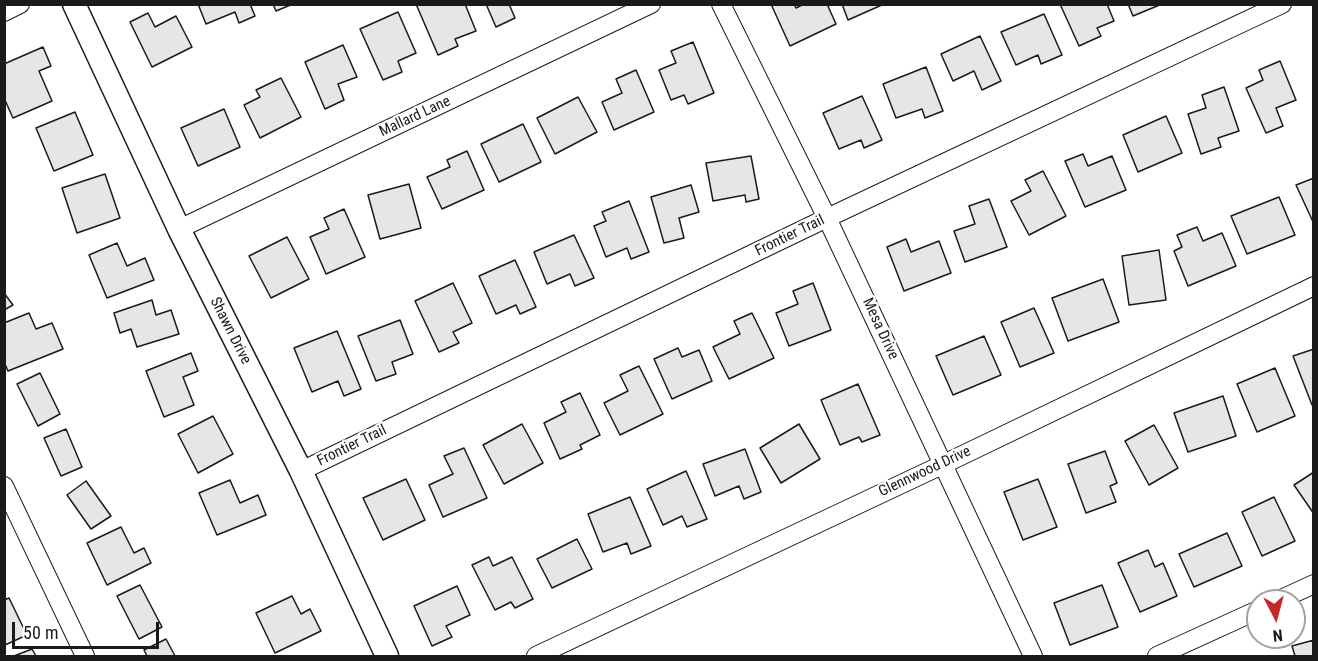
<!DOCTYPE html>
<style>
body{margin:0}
#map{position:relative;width:1318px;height:661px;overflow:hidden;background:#fff;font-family:"Roboto Condensed",sans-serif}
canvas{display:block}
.frame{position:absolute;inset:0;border:6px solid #1a1a1a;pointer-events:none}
.north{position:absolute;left:1246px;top:589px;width:60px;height:60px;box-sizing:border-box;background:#fff;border:2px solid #a3a3a3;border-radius:50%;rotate:174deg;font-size:16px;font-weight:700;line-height:24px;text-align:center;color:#1a1a1a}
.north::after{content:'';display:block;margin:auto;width:21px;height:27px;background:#c62828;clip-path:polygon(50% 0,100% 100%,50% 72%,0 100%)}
.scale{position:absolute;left:12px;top:622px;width:147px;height:27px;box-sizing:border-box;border:3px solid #1a1a1a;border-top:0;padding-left:8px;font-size:18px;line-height:21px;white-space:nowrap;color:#1a1a1a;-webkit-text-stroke:4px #fff;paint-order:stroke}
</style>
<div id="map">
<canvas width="1318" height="661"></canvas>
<div class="frame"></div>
<div class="north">N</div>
<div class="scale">50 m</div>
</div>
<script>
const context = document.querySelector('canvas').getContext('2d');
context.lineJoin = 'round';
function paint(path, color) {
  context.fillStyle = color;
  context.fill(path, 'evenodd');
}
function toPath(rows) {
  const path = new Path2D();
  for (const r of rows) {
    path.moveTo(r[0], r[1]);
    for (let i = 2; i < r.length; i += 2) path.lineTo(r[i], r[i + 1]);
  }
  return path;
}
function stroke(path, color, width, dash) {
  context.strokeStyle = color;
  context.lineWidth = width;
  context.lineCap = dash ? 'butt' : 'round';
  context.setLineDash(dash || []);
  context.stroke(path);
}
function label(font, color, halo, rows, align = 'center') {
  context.font = font + ' "Roboto Condensed",sans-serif';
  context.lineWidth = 4.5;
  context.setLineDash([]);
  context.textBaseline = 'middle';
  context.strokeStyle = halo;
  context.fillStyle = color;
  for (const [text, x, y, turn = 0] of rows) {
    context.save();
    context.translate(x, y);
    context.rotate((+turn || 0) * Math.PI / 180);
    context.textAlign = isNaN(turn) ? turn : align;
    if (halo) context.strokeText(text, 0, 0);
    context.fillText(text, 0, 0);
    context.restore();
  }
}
const building = toPath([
 [198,4,250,4,255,16,239,23,235,12,206,24,198,4],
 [273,4,293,4,276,11,273,4],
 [416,4,465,4,476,31,455,39,458,46,438,55,416,4],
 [486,4,509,4,515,18,496,27,486,4],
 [771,4,794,4,796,8,804,4,827,4,836,24,790,46,771,4],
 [842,4,884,4,848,20,842,4],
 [1060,4,1107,4,1114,21,1097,28,1101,36,1079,46,1060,4],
 [1128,4,1162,4,1133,16,1128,4],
 [398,12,416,53,398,61,402,72,383,80,360,29,398,12],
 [148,13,155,27,176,16,192,47,152,67,130,22,148,13],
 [1044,14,1062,55,1041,64,1038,55,1016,65,1001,32,1044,14],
 [980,36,1001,81,982,90,974,71,953,81,941,54,980,36],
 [693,42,714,93,688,104,684,95,671,100,659,70,676,63,671,51,693,42],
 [343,45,357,77,338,84,344,100,325,109,305,62,343,45],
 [43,47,51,66,39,71,52,101,13,118,4,98,4,64,43,47],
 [1280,61,1296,100,1276,108,1283,126,1266,133,1246,88,1263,80,1259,70,1280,61],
 [926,67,943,111,925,118,922,109,896,118,883,84,926,67],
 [636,70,654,112,614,130,602,102,622,93,616,79,636,70],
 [281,78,301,117,260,138,244,105,260,97,256,90,281,78],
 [1224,87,1239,131,1218,138,1221,147,1201,154,1188,114,1206,108,1202,95,1224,87],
 [862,96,882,140,864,148,861,140,839,149,823,113,862,96],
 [578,97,597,132,555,154,537,118,578,97],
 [224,109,240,147,198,166,181,128,224,109],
 [75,112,93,155,54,171,36,128,75,112],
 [1166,116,1182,153,1138,172,1123,135,1166,116],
 [523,124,541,162,499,182,481,144,523,124],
 [467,151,484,190,442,209,427,177,450,167,447,160,467,151],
 [1083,154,1088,166,1112,156,1126,190,1085,207,1065,161,1083,154],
 [751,156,759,199,746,202,745,195,713,201,706,163,751,156],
 [1043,171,1066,216,1029,235,1011,201,1031,191,1025,180,1043,171],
 [105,174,120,218,77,233,62,188,105,174],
 [1314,178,1314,224,1296,185,1314,178],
 [409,184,421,228,380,239,368,195,409,184],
 [691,185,699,212,679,218,684,238,664,243,651,197,691,185],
 [1279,197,1295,235,1247,254,1231,216,1279,197],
 [989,199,1007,247,965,262,954,231,975,224,969,206,989,199],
 [629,201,649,252,631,259,627,248,606,257,594,226,606,221,602,212,629,201],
 [344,209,365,257,326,274,310,237,329,229,324,218,344,209],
 [1197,227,1203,241,1222,233,1236,266,1188,286,1174,251,1182,247,1177,235,1197,227],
 [574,235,594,278,575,286,570,274,547,284,534,252,574,235],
 [287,237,309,279,271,298,249,256,287,237],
 [906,239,911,252,939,241,951,273,904,291,887,247,906,239],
 [117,243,127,266,145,258,154,280,107,298,89,255,117,243],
 [1159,250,1166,300,1129,305,1122,256,1159,250],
 [515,260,536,307,520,314,516,305,496,314,479,276,515,260],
 [1103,279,1119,322,1068,341,1052,298,1103,279],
 [453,283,472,323,453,332,459,343,439,352,415,301,453,283],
 [813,283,831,330,789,346,776,313,798,304,793,291,813,283],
 [4,293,13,305,4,310,4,293],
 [152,300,156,315,171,310,179,334,137,347,131,329,120,333,114,313,152,300],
 [1034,308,1054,353,1020,367,1001,322,1034,308],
 [29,313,36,329,52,323,63,349,8,371,4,362,4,323,29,313],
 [752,313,774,358,729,379,713,347,740,334,734,321,752,313],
 [400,320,413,354,392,362,396,374,376,381,358,336,400,320],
 [337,331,361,389,344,396,338,381,312,392,294,348,337,331],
 [984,336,1001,375,953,395,936,356,984,336],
 [678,348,682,357,699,350,712,381,672,399,654,359,678,348],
 [1314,349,1314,405,1312,405,1293,356,1314,349],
 [191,353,198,371,183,377,194,405,164,417,146,371,191,353],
 [639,366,663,414,620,435,604,403,628,391,620,375,639,366],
 [1275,368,1295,416,1257,432,1237,384,1275,368],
 [40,373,60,414,38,426,17,384,40,373],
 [858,384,880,435,862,442,859,437,840,445,821,400,858,384],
 [580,393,600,435,580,445,582,449,560,459,544,423,566,412,561,402,580,393],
 [1223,396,1236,436,1188,452,1174,413,1223,396],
 [213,416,233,454,198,473,178,434,213,416],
 [522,424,543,463,504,484,483,445,522,424],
 [799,424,820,459,781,483,760,448,799,424],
 [1154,425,1178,468,1149,485,1125,441,1154,425],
 [66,429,82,467,61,476,44,438,66,429],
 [464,448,487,498,443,517,429,485,453,474,444,456,464,448],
 [745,449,761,492,744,499,739,486,715,496,703,464,745,449],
 [1105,451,1117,483,1110,486,1116,502,1086,513,1068,464,1105,451],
 [686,471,707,519,687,527,682,516,663,525,647,489,686,471],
 [1314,472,1314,514,1294,485,1314,472],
 [406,479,425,520,383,540,363,498,406,479],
 [1038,479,1057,527,1023,540,1004,492,1038,479],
 [230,480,240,503,258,495,266,515,217,535,199,493,230,480],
 [86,481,111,516,91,529,67,495,86,481],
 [630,497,651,546,631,554,627,543,603,552,588,514,630,497],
 [1274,497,1295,541,1262,556,1242,512,1274,497],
 [121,527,134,553,144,548,151,563,107,585,87,543,121,527],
 [1227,533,1242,566,1194,587,1179,554,1227,533],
 [577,539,592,569,552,588,537,559,577,539],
 [1148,550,1155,567,1163,563,1177,596,1140,612,1118,563,1148,550],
 [489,557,493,566,512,557,533,599,515,608,511,602,495,610,472,565,489,557],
 [140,585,162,627,139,639,117,596,140,585],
 [1102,585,1118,627,1070,645,1054,603,1102,585],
 [457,586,470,615,446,626,452,637,432,646,414,606,457,586],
 [292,596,301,614,310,609,321,631,275,653,256,613,292,596],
 [9,598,27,635,5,645,4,600,9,598],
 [166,639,175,656,147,656,144,650,166,639],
 [1314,640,1314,656,1295,656,1292,646,1314,640],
 [32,649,36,656,14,656,32,649]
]);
paint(building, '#e6e6e6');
stroke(building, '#1a1a1a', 1.5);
const minor = toPath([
 [721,4,827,218,1033,656],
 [4,12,20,4],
 [179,229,651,4],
 [301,471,827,218,1282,4],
 [4,486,85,656],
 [1277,601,1314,584],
 [536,656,944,464,1314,286],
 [1157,656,1258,610]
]);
const tertiary = toPath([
 [74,4,179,229,301,471,387,656]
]);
stroke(minor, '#1a1a1a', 20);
stroke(tertiary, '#1a1a1a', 25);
stroke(minor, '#fff', 18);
stroke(tertiary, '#fff', 22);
label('15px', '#1a1a1a', '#fff', [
 ["Mallard Lane",415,117,-25],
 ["Frontier Trail",790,236,-26],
 ["Mesa Drive",880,329,65],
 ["Shawn Drive",230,331,63],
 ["Frontier Trail",352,446,-26],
 ["Glennwood Drive",925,472,-25]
]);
</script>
